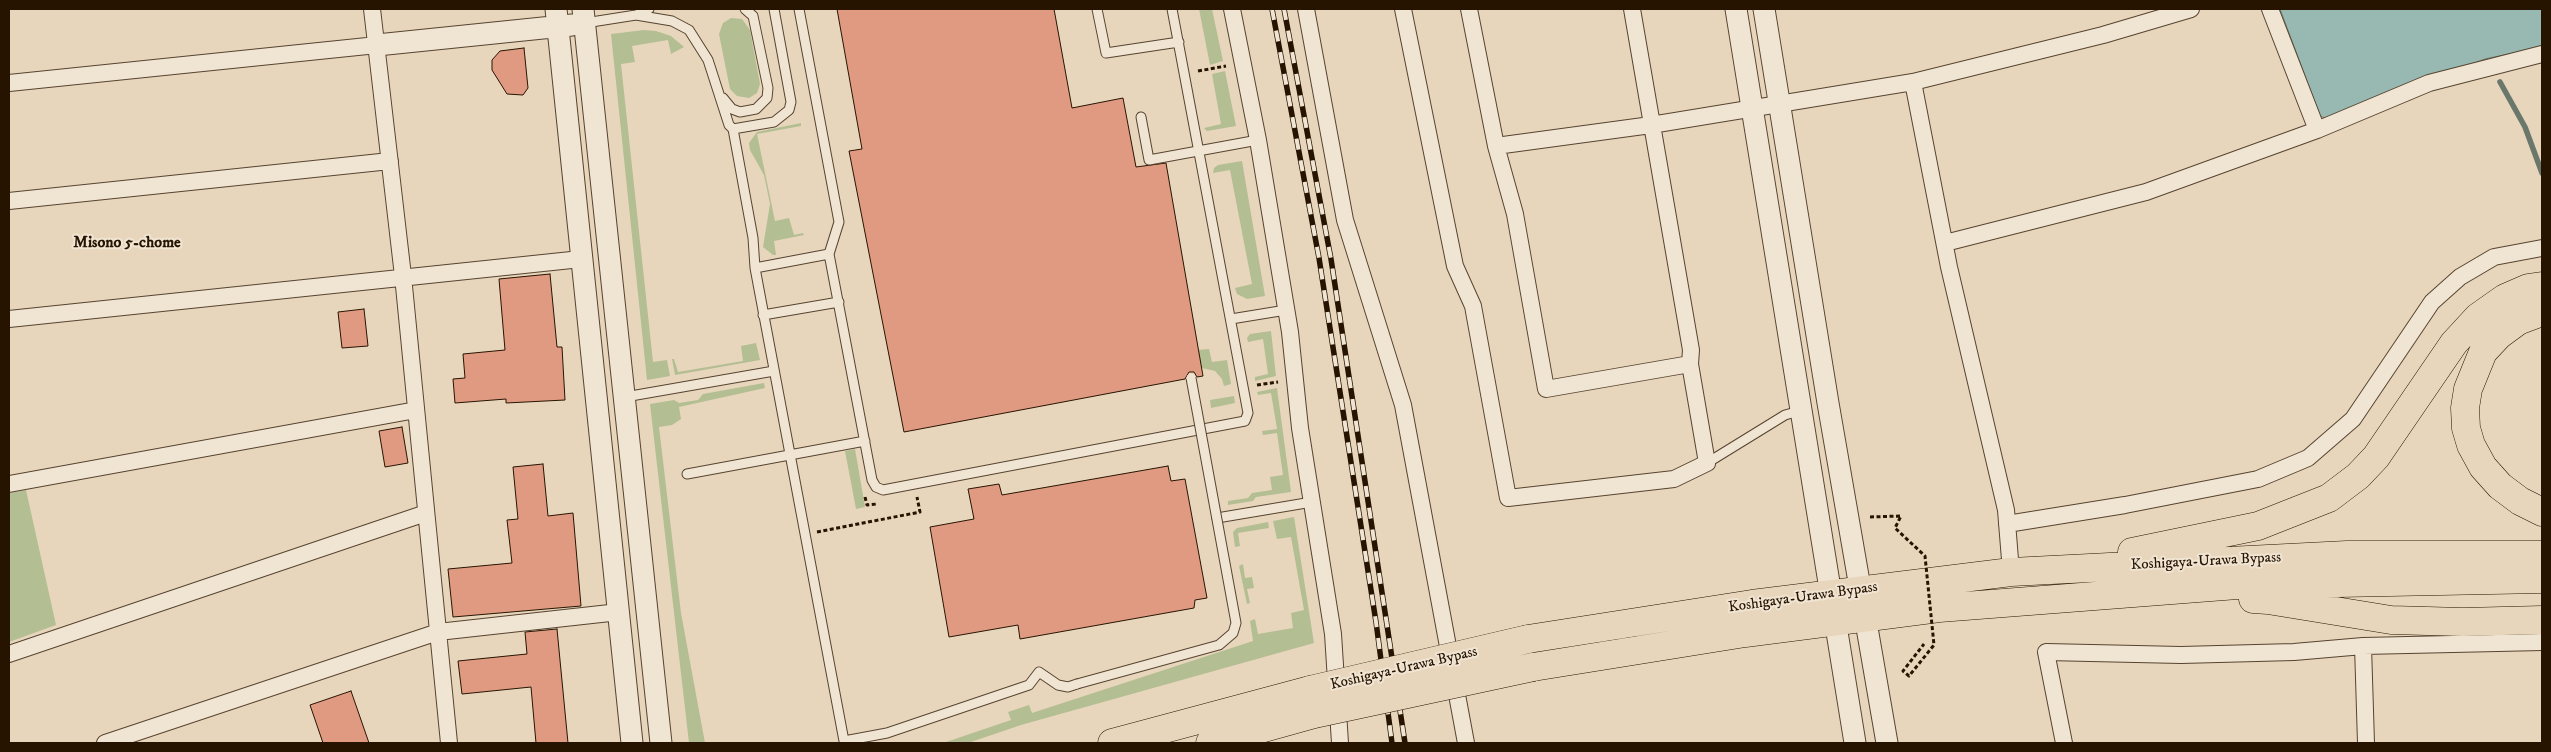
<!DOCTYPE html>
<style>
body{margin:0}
#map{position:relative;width:2551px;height:752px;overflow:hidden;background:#e8d6bc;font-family:"IM FELL DW Pica",serif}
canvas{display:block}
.frame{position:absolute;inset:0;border:10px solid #261401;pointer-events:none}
</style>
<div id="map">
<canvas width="2551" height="752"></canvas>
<div class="frame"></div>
</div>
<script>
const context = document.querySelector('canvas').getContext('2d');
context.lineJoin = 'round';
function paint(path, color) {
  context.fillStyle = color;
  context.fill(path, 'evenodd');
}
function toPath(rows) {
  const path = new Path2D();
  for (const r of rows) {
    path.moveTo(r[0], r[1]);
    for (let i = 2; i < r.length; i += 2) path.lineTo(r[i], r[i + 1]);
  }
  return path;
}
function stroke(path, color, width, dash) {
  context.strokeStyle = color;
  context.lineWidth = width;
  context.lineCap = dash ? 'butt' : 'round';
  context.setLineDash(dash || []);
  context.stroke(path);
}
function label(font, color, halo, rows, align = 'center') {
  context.font = font + ' "IM FELL DW Pica",serif';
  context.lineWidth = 4;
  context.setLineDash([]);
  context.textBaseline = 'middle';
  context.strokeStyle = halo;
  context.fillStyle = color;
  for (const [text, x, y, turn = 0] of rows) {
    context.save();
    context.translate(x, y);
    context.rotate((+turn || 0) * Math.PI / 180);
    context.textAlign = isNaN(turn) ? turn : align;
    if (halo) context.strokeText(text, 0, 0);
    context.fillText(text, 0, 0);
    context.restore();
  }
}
paint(toPath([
 [1199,9,1212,9,1223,61,1210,65],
 [731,18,742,19,750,30,760,84,757,93,749,98,737,96,730,89,719,34,723,23],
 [644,30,656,31,671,36,684,47,671,54,668,40,632,46,635,62,621,64,653,362,667,360,670,376,647,380,611,34],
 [1225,71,1236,126,1207,131,1204,128,1221,124,1212,74],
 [801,123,801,126,757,134,775,221,789,218,794,235,803,233,804,235,774,241,776,255,773,255,763,247,770,204,764,175,750,150,749,143,757,132],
 [1242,161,1265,296,1247,299,1237,294,1235,288,1252,284,1230,170,1213,173,1214,168,1218,165],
 [1271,331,1276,376,1255,381,1255,377,1268,374,1263,339,1248,342,1247,338,1250,334],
 [756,343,760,360,675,375,672,359,674,359,678,372,743,361,741,346],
 [1209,349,1212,362,1227,360,1231,384,1224,386,1222,379,1215,371,1202,368,1198,350],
 [764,383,765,388,679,407,681,419,672,425,659,427,681,613,705,743,689,743,650,404,674,400,679,403,698,400,703,394],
 [1277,388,1291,492,1256,497,1253,501,1228,505,1228,501,1248,498,1252,493,1272,490,1270,477,1283,475,1277,433,1263,435,1262,431,1277,429,1271,393,1258,395,1257,392],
 [1234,396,1235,403,1211,408,1210,400],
 [855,449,865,507,856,509,845,451],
 [26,490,56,625,9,642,9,493],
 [1294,517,1314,643,1021,725,968,743,943,743,1011,720,1008,712,1029,705,1032,713,1253,641,1250,621,1255,619,1258,634,1293,628,1291,613,1304,610,1291,537,1277,539,1273,521],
 [1268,522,1269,528,1238,533,1240,546,1235,547,1233,532,1237,528],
 [1243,564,1245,578,1252,577,1254,588,1247,589,1250,603,1247,604,1239,566]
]), '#b3be93');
const water = toPath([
 [2280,9,2542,9,2542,47,2485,59,2328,119,2320,116,2280,9]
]);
paint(water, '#97b9b1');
stroke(water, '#6a776b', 1);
stroke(toPath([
 [2500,82,2525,127,2542,173]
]), '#6a776b', 5.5);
const building = toPath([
 [837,9,1054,9,1072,108,1123,98,1136,167,1166,163,1203,376,1197,377,1194,372,1189,372,1185,379,904,432,849,151,862,149,837,9],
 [524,48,528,88,523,95,507,94,492,70,492,60,500,51,524,48],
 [550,274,557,347,562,347,565,400,506,403,506,399,455,403,453,379,465,378,463,354,505,350,499,279,550,274],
 [364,309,368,346,342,348,338,312,364,309],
 [402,427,408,463,385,467,379,431,402,427],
 [543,464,548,516,573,513,581,606,453,617,448,569,512,563,507,520,518,519,513,467,543,464],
 [1168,466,1171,481,1185,479,1207,598,1195,600,1194,608,1020,639,1018,625,949,637,930,527,974,519,968,489,999,484,1002,495,1168,466],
 [557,629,568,743,536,743,531,687,462,694,458,661,527,654,525,632,557,629],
 [351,691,369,743,323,743,310,705,351,691]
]);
paint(building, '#e19a82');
stroke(building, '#261401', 1);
const service = toPath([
 [799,9,839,222,829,254],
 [1097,9,1106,53,1179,42],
 [636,15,672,21,689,30,708,60,729,125,733,129,774,122,789,110,791,102,774,9],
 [585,23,636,15,649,9],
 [723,98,732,109,740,112,756,109,767,98,768,88,753,16,745,9],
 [1141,117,1149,160,1258,140],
 [733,129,753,238,755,268,844,741,887,733,1029,685,1039,672,1058,685,1068,687,1077,684],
 [755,268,829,254,872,480,876,487,883,490,1245,421,1248,413,1172,9],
 [763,315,839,302],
 [1231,319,1286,310],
 [625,397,774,371],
 [1707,463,1785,415,1803,410],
 [687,474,865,441],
 [1217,518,1312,502]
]);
const minor = toPath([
 [372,9,403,276,449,743],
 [1232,9,1258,140,1290,332,1300,428,1333,634,1340,743],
 [1306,9,1345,220,1403,405,1466,743],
 [1403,9,1455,266,1473,306,1508,498,1674,479,1707,463,1690,364,1691,350,1632,9],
 [1469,9,1496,146,1515,214,1546,389,1690,364],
 [2270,9,2317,130],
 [1913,82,1949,267,2006,510,2011,572],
 [9,83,377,45],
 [1496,146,1651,125,1913,82,2103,35,2191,9],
 [9,201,390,161],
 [1945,243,2146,192,2317,130,2429,83,2542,54],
 [9,319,581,259],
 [9,484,416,410],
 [2007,524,2125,505,2258,479,2308,458,2353,419,2432,302,2460,277,2494,257,2542,248],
 [2363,646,2366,743],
 [9,654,426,513],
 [105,743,438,632,619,612],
 [2064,743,2046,652,2181,655,2294,652,2363,646,2542,642]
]);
const tertiary = toPath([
 [556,9,632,743],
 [583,9,661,743],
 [1736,9,1855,743],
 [1764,9,1828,403,1887,743],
 [377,45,572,25]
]);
const trunk = toPath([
 [2542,312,2518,321,2499,335,2483,352,2468,389,2465,408,2466,428,2471,445,2483,467,2500,486,2520,501,2542,512],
 [2132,552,2258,526,2329,498,2358,476,2376,457,2454,343,2478,317,2505,298,2528,288,2542,286],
 [2253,599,2268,600,2391,620,2463,622,2542,620],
 [1528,639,1752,604,2011,572,2347,555,2542,555],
 [1533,667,1745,633,1939,608,2237,585,2542,579],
 [1112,743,1310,690],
 [1210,743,1314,714]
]);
stroke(service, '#564430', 11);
stroke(minor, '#564430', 18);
stroke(tertiary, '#564430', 23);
stroke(trunk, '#261401', 29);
stroke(toPath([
 [1198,71,1226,66],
 [1257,385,1278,382],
 [865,497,867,505,877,504],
 [817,532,920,512,917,497]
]), '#261401', 3, [4, 2.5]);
stroke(service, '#f0e4d3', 9);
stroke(minor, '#f0e4d3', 16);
stroke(tertiary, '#f0e4d3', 21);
stroke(trunk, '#e8d6bc', 28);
const rail = toPath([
 [1272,9,1319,258,1376,622,1392,743],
 [1284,9,1331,259,1405,743]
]);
stroke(rail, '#261401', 5.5);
stroke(rail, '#f0e4d3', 4, [11]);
const serviceBridge = toPath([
 [1077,684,1219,645,1233,633,1236,623,1191,378]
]);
const trunkBridge = toPath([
 [1310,690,1528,639],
 [1314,714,1533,667]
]);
stroke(serviceBridge, '#564430', 11, []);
stroke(trunkBridge, '#261401', 29, []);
stroke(toPath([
 [1870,517,1901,516,1895,528,1925,556,1934,645,1909,676,1903,671,1924,644]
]), '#261401', 3, [4, 2.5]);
stroke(serviceBridge, '#f0e4d3', 9);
stroke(trunkBridge, '#e8d6bc', 28);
label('15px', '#261401', '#f0e4d3', [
 ["Koshigaya-Urawa Bypass",2206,562,-3],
 ["Koshigaya-Urawa Bypass",1803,598,-8],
 ["Koshigaya-Urawa Bypass",1404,669,-13]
]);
label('bold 16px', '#261401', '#f0e4d3', [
 ["Misono 5-chome",127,244]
]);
</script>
